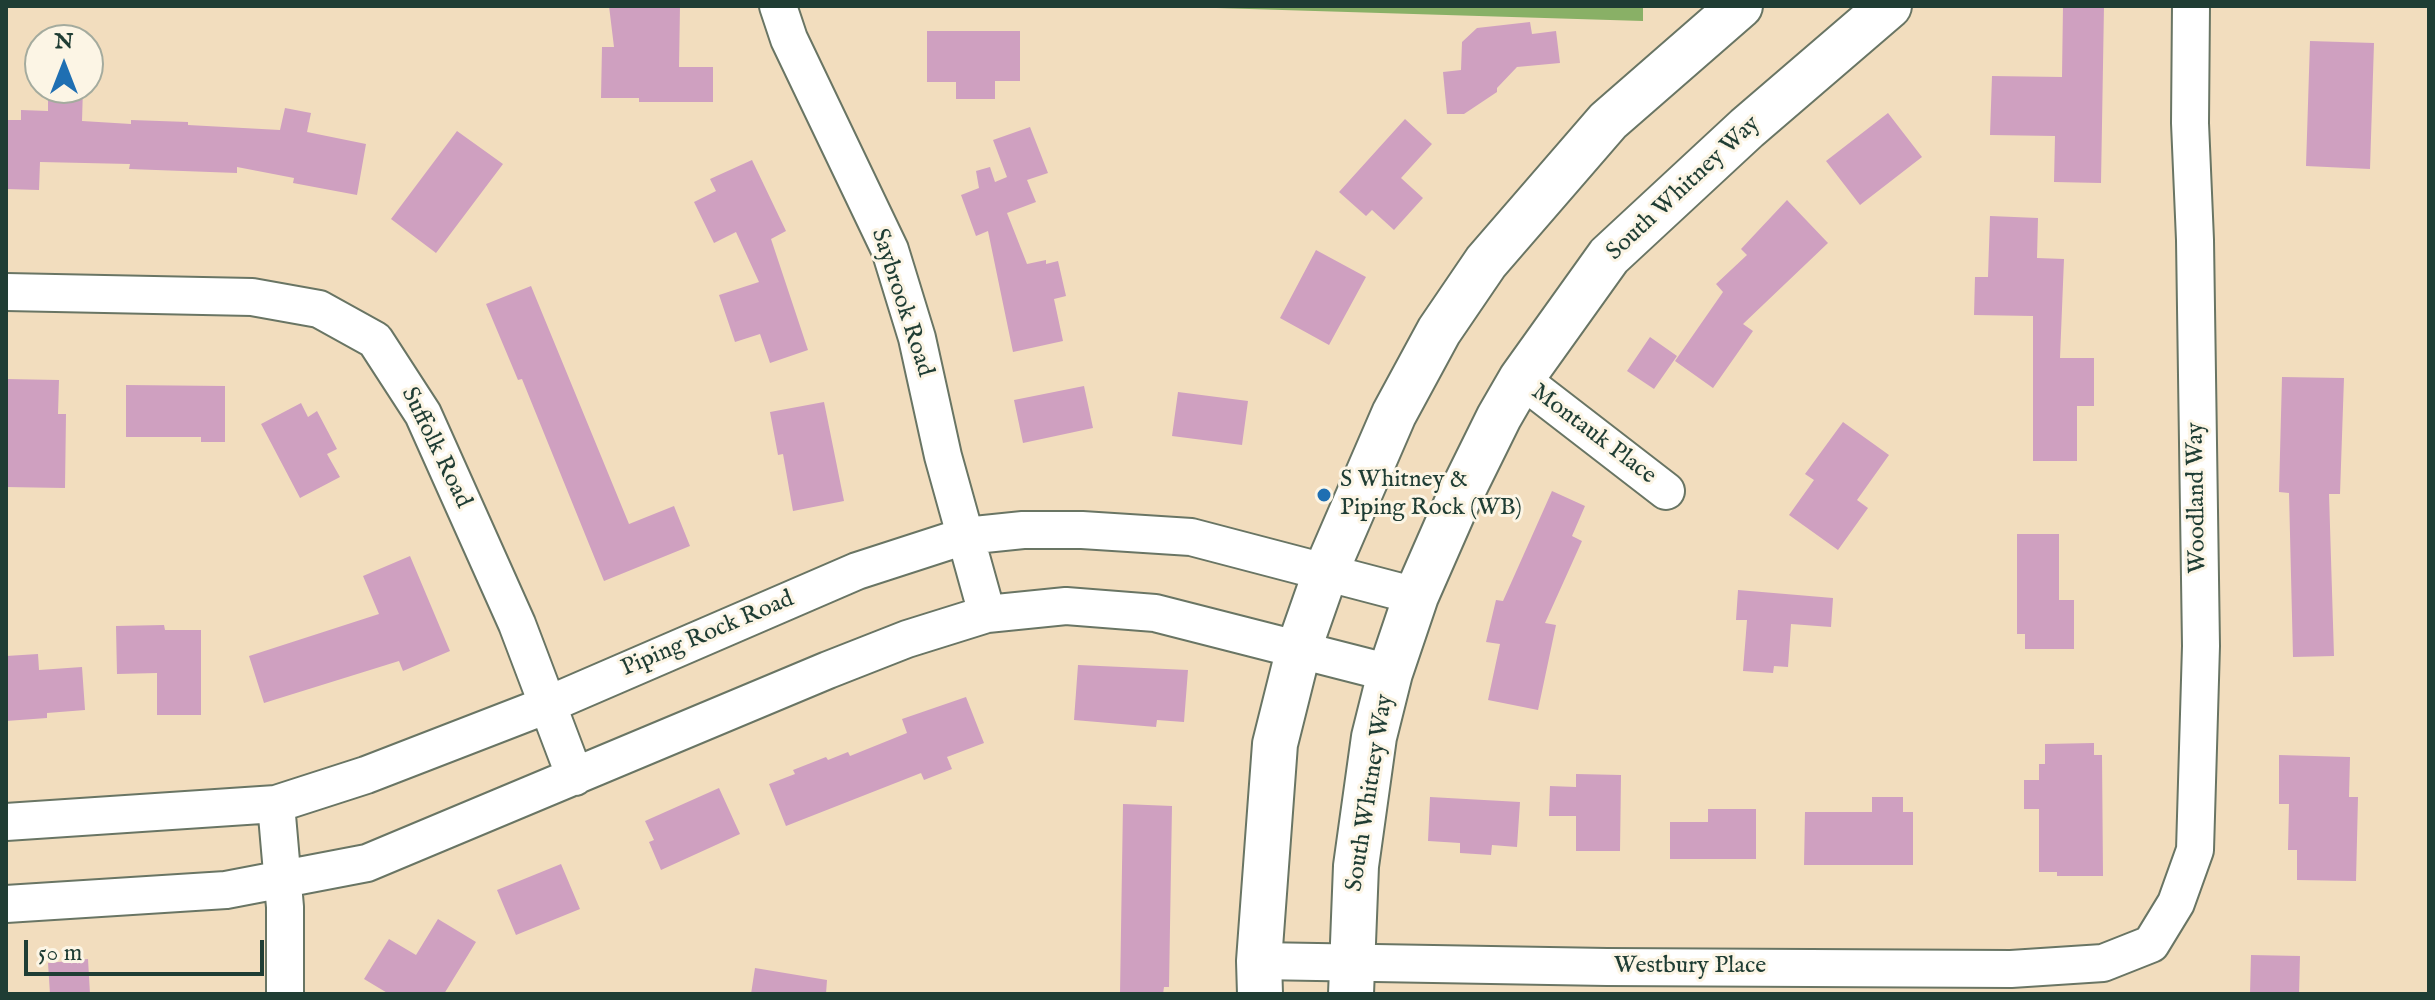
<!DOCTYPE html>
<style>
body{margin:0}
#map{position:relative;width:2435px;height:1000px;overflow:hidden;background:#f2ddbe;font-family:"IM FELL English",serif}
canvas{display:block}
.frame{position:absolute;inset:0;border:8px solid #1f3d34;pointer-events:none}
.north{position:absolute;left:24px;top:24px;width:80px;height:80px;box-sizing:border-box;background:#fcf5e5;border:2px solid #a4ab9e;border-radius:50%;rotate:0deg;font-size:22px;font-weight:700;line-height:32px;text-align:center;color:#1f3d34}
.north::after{content:'';display:block;margin:auto;width:28px;height:36px;background:#1f6fb2;clip-path:polygon(50% 0,100% 100%,50% 72%,0 100%)}
.scale{position:absolute;left:24px;top:940px;width:240px;height:36px;box-sizing:border-box;border:4px solid #1f3d34;border-top:0;padding-left:10px;font-size:24px;line-height:28px;white-space:nowrap;color:#1f3d34;-webkit-text-stroke:6px #fcf5e5;paint-order:stroke}
</style>
<div id="map">
<canvas width="2435" height="1000"></canvas>
<div class="frame"></div>
<div class="north">N</div>
<div class="scale">50 m</div>
</div>
<script>
const context = document.querySelector('canvas').getContext('2d');
context.lineJoin = 'round';
function paint(path, color) {
  context.fillStyle = color;
  context.fill(path, 'evenodd');
}
function toPath(rows) {
  const path = new Path2D();
  for (const r of rows) {
    path.moveTo(r[0], r[1]);
    for (let i = 2; i < r.length; i += 2) path.lineTo(r[i], r[i + 1]);
  }
  return path;
}
function stroke(path, color, width, dash) {
  context.strokeStyle = color;
  context.lineWidth = width;
  context.lineCap = dash ? 'butt' : 'round';
  context.setLineDash(dash || []);
  context.stroke(path);
}
function label(font, color, halo, rows, align = 'center') {
  context.font = font + ' "IM FELL English",serif';
  context.lineWidth = 6;
  context.setLineDash([]);
  context.textBaseline = 'middle';
  context.strokeStyle = halo;
  context.fillStyle = color;
  for (const [text, x, y, turn = 0] of rows) {
    context.save();
    context.translate(x, y);
    context.rotate((+turn || 0) * Math.PI / 180);
    context.textAlign = isNaN(turn) ? turn : align;
    if (halo) context.strokeText(text, 0, 0);
    context.fillText(text, 0, 0);
    context.restore();
  }
}
paint(toPath([
 [1151,6,1643,6,1643,21]
]), '#89b066');
paint(toPath([
 [609,6,680,6,679,67,713,67,713,102,639,102,639,98,601,98,602,47,614,47],
 [2063,6,2104,6,2101,183,2054,182,2055,136,1990,135,1992,76,2062,77],
 [1530,22,1532,34,1556,31,1560,63,1517,67,1497,88,1497,92,1464,114,1447,114,1443,72,1461,70,1462,42,1477,28],
 [927,31,1020,31,1020,81,995,81,995,99,956,99,956,82,927,82],
 [2310,41,2374,43,2370,169,2306,166],
 [48,88,83,88,82,121,131,124,131,120,188,122,188,125,280,130,285,108,311,113,307,132,366,144,357,195,293,183,294,178,237,167,237,173,129,169,130,164,40,162,39,190,6,189,6,120,21,120,21,110,48,111],
 [1888,113,1922,157,1860,205,1826,161],
 [1405,119,1432,144,1401,178,1423,198,1394,230,1372,210,1366,216,1339,192],
 [1030,127,1048,173,1027,180,1036,202,1007,213,1027,264,1046,260,1046,264,1058,261,1066,296,1054,299,1063,341,1013,352,988,231,976,236,961,195,979,188,976,171,990,167,995,182,1007,177,993,140],
 [457,131,503,164,436,253,391,219],
 [752,160,786,231,771,239,808,350,770,363,760,334,735,342,719,295,759,282,736,232,714,243,694,202,716,191,710,179],
 [1787,200,1828,243,1743,324,1753,331,1713,388,1675,361,1723,292,1716,284,1747,255,1741,249],
 [1990,216,2038,218,2037,258,2064,259,2060,358,2094,358,2094,406,2077,406,2077,461,2033,461,2033,316,1974,315,1975,277,1988,277],
 [1316,250,1366,277,1329,345,1280,318],
 [531,286,629,524,674,506,690,546,604,581,522,379,518,380,486,304],
 [1650,337,1677,356,1654,389,1627,371],
 [2282,377,2344,378,2340,494,2329,494,2334,656,2293,657,2289,493,2279,492],
 [6,379,59,380,58,414,66,414,65,488,6,487],
 [126,385,225,386,225,442,201,442,201,437,126,437],
 [1084,386,1093,428,1023,443,1014,400],
 [1178,392,1248,401,1242,445,1172,436],
 [824,402,844,501,793,511,783,454,778,455,770,412],
 [301,403,308,417,317,411,337,449,327,454,340,477,300,498,261,424],
 [1843,422,1889,455,1857,500,1868,508,1838,550,1789,515,1814,480,1805,474],
 [1552,491,1585,506,1572,536,1582,541,1545,623,1556,625,1538,710,1488,700,1500,644,1486,642,1496,600,1503,601],
 [2017,534,2059,534,2059,600,2074,600,2074,649,2025,649,2025,634,2017,634],
 [410,556,450,651,403,671,399,661,264,703,249,656,379,614,363,576],
 [1738,590,1833,598,1831,627,1791,624,1788,667,1774,666,1773,673,1743,671,1747,620,1736,620],
 [164,625,165,630,201,630,201,715,157,715,157,673,117,674,116,626],
 [38,654,39,670,82,667,85,710,47,713,47,718,6,721,6,656],
 [1078,665,1188,670,1184,722,1157,720,1156,727,1074,720],
 [966,697,984,743,947,757,952,769,924,780,921,773,786,826,769,784,795,774,793,770,826,757,828,760,848,752,850,756,907,733,902,719],
 [2094,743,2094,755,2102,755,2103,876,2057,876,2057,872,2039,872,2039,809,2024,809,2024,780,2039,780,2039,764,2045,764,2045,744],
 [2279,755,2350,757,2349,797,2358,797,2356,881,2297,880,2297,850,2288,850,2289,804,2279,804],
 [1576,774,1621,775,1620,851,1576,851,1576,816,1549,816,1550,786,1576,787],
 [719,788,740,834,661,870,649,842,654,840,645,821],
 [1430,797,1520,802,1517,847,1492,845,1491,855,1460,853,1460,843,1428,841],
 [1872,797,1903,797,1903,812,1913,812,1913,865,1804,865,1805,812,1872,812],
 [1123,804,1172,806,1169,987,1164,987,1163,994,1120,994],
 [1708,809,1756,809,1756,859,1670,859,1670,822,1708,822],
 [561,864,580,909,516,935,497,890],
 [438,919,476,942,444,994,389,994,364,979,389,939,416,955],
 [2251,955,2300,956,2299,994,2250,994],
 [88,959,90,994,50,994,48,963],
 [755,968,827,980,826,994,751,994]
]), '#cfa0c0');
const minor = toPath([
 [778,6,789,39,890,250,917,338,943,456,987,614],
 [6,292,252,297,319,309,375,340,423,414,517,624,575,777],
 [1521,379,1666,491],
 [276,804,285,907,285,994],
 [6,822,276,804,366,775,547,705,857,571,965,536,1023,530,1082,530,1191,537,1416,596],
 [6,904,226,890,367,863,828,670,907,639,987,614,1066,606,1155,613,1390,673],
 [1259,961,1607,967,2011,969,2103,963,2151,944,2176,903,2195,850,2201,646,2195,240,2190,123,2191,6]
]);
const major = toPath([
 [1260,994,1259,961,1275,744,1299,648,1326,571,1394,414,1439,331,1486,262,1608,121,1740,6],
 [1351,994,1356,866,1374,737,1390,673,1416,596,1459,498,1499,417,1521,379,1609,256,1747,128,1889,6]
]);
stroke(minor, '#697564', 40);
stroke(major, '#697564', 48);
stroke(minor, '#fff', 36);
stroke(major, '#fff', 44);
for (const [x, y, r, color] of [
 [1324,495,8,"#1f6fb2"]
]) {
  const dot = new Path2D();
  dot.arc(x, y, r, 0, 2 * Math.PI);
  context.fillStyle = color;
  context.fill(dot);
  stroke(dot, '#fcf5e5', 3);
}
label('24px', '#1f3d34', '#fcf5e5', [
 ["South Whitney Way",1684,189,-43],
 ["Saybrook Road",901,303,72],
 ["Montauk Place",1593,435,37],
 ["Suffolk Road",435,448,64],
 ["Woodland Way",2198,498,-91],
 ["Piping Rock Road",708,635,-23],
 ["South Whitney Way",1371,793,-81],
 ["Westbury Place",1690,967]
]);
label('24px', '#1f3d34', '#fcf5e5', [
 ["S Whitney &",1340,481],
 ["Piping Rock (WB)",1340,509]
], 'left');
</script>
